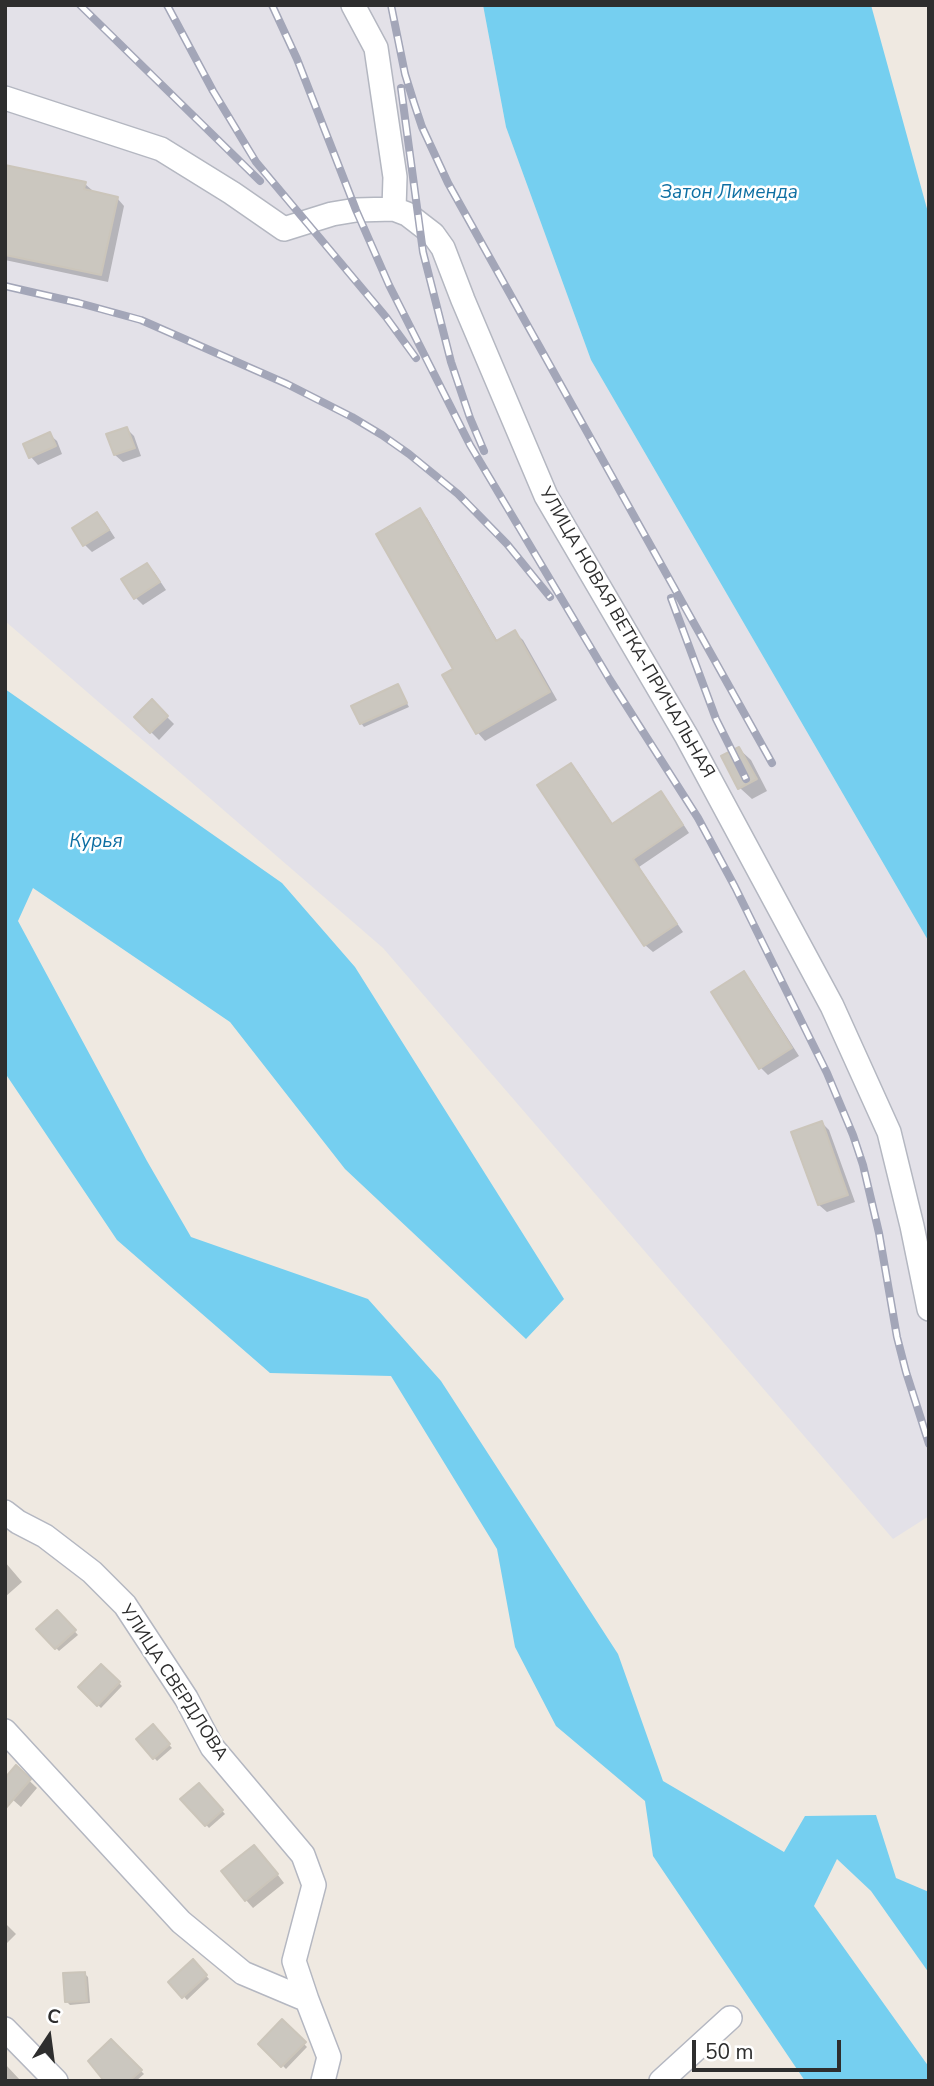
<!DOCTYPE html>
<meta charset="utf-8">
<style>
body{margin:0}
#map{position:relative;width:934px;height:2086px;overflow:hidden;background:#efe9e1;font-family:"Nunito Sans",sans-serif}
canvas{display:block}
.frame{position:absolute;inset:0;border:7px solid #2e2e2e;pointer-events:none}
.north{position:absolute;left:14px;top:2002px;width:70px;height:70px;-webkit-text-stroke:5px #fff;paint-order:stroke;rotate:13deg;font-size:19px;font-weight:700;line-height:28px;text-align:center;color:#2e2e2e}
.north::after{content:'';display:block;margin:auto;width:24px;height:32px;background:#2e2e2e;clip-path:polygon(50% 0,100% 100%,50% 72%,0 100%)}
.scale{position:absolute;left:692px;top:2040px;width:149px;height:32px;box-sizing:border-box;border:4px solid #2e2e2e;border-top:0;padding-left:9px;font-size:21px;line-height:24px;white-space:nowrap;color:#2e2e2e;-webkit-text-stroke:5px #fff;paint-order:stroke}
</style>
<div id="map">
<canvas width="934" height="2086"></canvas>
<div class="frame"></div>
<div class="north">С</div>
<div class="scale">50 m</div>
</div>
<script>
const context = document.querySelector('canvas').getContext('2d');
context.lineJoin = 'round';
function paint(path, color) {
  context.fillStyle = color;
  context.fill(path, 'evenodd');
}
function toPath(rows) {
  const path = new Path2D();
  for (const r of rows) {
    path.moveTo(r[0], r[1]);
    for (let i = 2; i < r.length; i += 2) path.lineTo(r[i], r[i + 1]);
  }
  return path;
}
function stroke(path, color, width, dash) {
  context.strokeStyle = color;
  context.lineWidth = width;
  context.lineCap = dash ? 'butt' : 'round';
  context.setLineDash(dash || []);
  context.stroke(path);
}
function label(font, color, halo, rows, align = 'center') {
  context.font = font + ' "Nunito Sans",sans-serif';
  context.lineWidth = 5;
  context.setLineDash([]);
  context.textBaseline = 'middle';
  context.strokeStyle = halo;
  context.fillStyle = color;
  for (const [text, x, y, turn = 0] of rows) {
    context.save();
    context.translate(x, y);
    context.rotate((+turn || 0) * Math.PI / 180);
    context.textAlign = isNaN(turn) ? turn : align;
    if (halo) context.strokeText(text, 0, 0);
    context.fillText(text, 0, 0);
    context.restore();
  }
}
paint(toPath([
 [5,5,483,5,506,127,591,360,929,942,929,1516,893,1539,383,948,5,621]
]), '#e3e1e8');
paint(toPath([
 [483,5,871,5,929,216,929,942,591,360,506,127],
 [5,689,282,883,355,967,564,1299,526,1339,345,1169,230,1022,33,888,18,921,147,1161,191,1237,368,1299,441,1381,618,1654,663,1781,784,1852,805,1816,876,1815,896,1878,929,1892,929,1973,871,1891,837,1859,814,1906,929,2067,929,2081,805,2081,653,1856,645,1801,556,1726,515,1647,497,1549,391,1376,270,1373,117,1240,5,1073]
]), '#75cff0');
paint(toPath([
 [5,167,85,184,93,191,117,198,124,206,108,282,5,260],
 [127,429,134,436,141,456,123,462,115,455],
 [49,434,57,441,62,454,38,465,31,457,25,445],
 [419,511,427,518,498,642,515,633,523,640,557,700,485,741,478,733,445,675,455,669],
 [97,514,104,521,115,538,92,552,85,545],
 [147,565,154,572,166,590,143,605,136,598],
 [398,687,409,707,364,727,361,723],
 [152,702,174,724,159,740,136,717],
 [739,749,751,760,767,791,752,799,740,788],
 [571,765,578,772,613,825,661,794,668,801,689,833,639,867,683,932,653,952,645,945],
 [744,974,751,981,799,1056,768,1075,761,1068],
 [822,1123,829,1130,855,1202,827,1212,819,1205],
 [5,1562,22,1582,5,1597],
 [57,1612,78,1635,59,1651,38,1629],
 [101,1666,122,1686,101,1708,80,1687],
 [152,1727,172,1748,157,1761,138,1739],
 [16,1768,37,1788,21,1807,5,1793],
 [198,1785,225,1814,209,1828,183,1799],
 [262,1854,284,1883,253,1908,246,1900],
 [5,1923,16,1934,5,1945],
 [193,1961,209,1979,187,2000,171,1982],
 [84,1973,88,1977,90,2003,70,2005,66,2001],
 [282,2022,307,2047,286,2069,261,2044],
 [111,2041,144,2074,136,2081,106,2081],
 [5,2064,20,2080,19,2081,5,2081]
]), '#0003');
const building = toPath([
 [5,165,86,182,84,189,118,197,101,275,5,255,5,165],
 [127,427,135,448,114,455,106,434,127,427],
 [50,432,56,446,29,458,23,444,50,432],
 [420,508,496,641,515,630,550,692,476,734,442,675,453,669,376,534,420,508],
 [97,512,109,530,83,546,72,528,97,512],
 [147,563,160,582,134,599,121,579,147,563],
 [398,684,407,703,360,724,351,706,398,684],
 [152,699,168,716,150,733,134,717,152,699],
 [739,747,757,779,738,789,721,756,739,747],
 [571,763,612,824,661,791,683,825,633,859,677,924,644,946,537,785,571,763],
 [744,971,792,1048,759,1069,711,992,744,971],
 [822,1121,848,1195,818,1205,791,1132,822,1121],
 [57,1610,76,1630,55,1649,36,1629,57,1610],
 [101,1664,120,1682,97,1706,78,1687,101,1664],
 [153,1724,170,1744,153,1759,136,1739,153,1724],
 [16,1765,31,1779,5,1809,5,1778,16,1765],
 [199,1783,223,1810,205,1826,180,1799,199,1783],
 [254,1845,278,1874,245,1901,221,1871,254,1845],
 [193,1959,207,1975,182,1998,168,1982,193,1959],
 [85,1972,87,2001,65,2002,63,1973,85,1972],
 [282,2019,306,2042,281,2067,258,2044,282,2019],
 [111,2039,142,2070,129,2081,104,2081,88,2061,111,2039]
]);
paint(building, '#cbc7bf');
stroke(building, '#cbc5ba', 2);
const minor = toPath([
 [353,5,376,48,395,177,394,209],
 [5,98,161,149,232,193,284,229,332,214,356,210,394,209,407,214,433,234,443,248,463,300,546,496,687,737,832,1006,889,1132,912,1226,929,1309],
 [5,1512,18,1522,45,1536,92,1572,125,1605,186,1698,212,1747,303,1855,314,1885,294,1961,307,2000,329,2057,323,2081],
 [5,1731,181,1922,243,1973,307,2000],
 [5,2029,56,2081],
 [661,2081,730,2018]
]);
stroke(minor, '#b4b7c1', 26);
stroke(minor, '#fff', 23);
const rail = toPath([
 [80,5,260,181],
 [167,5,213,91,256,162,386,317,416,358],
 [272,5,297,59,356,210,389,285,470,445,610,680,698,818,735,887,827,1073,853,1135,863,1165,879,1233,897,1337,906,1372,929,1444],
 [391,5,405,74,414,103,422,127,448,183,772,763],
 [401,88,423,252,451,362,470,418,484,451],
 [5,286,79,303,141,320,287,384,352,417,382,435,409,454,458,494,507,544,550,597],
 [671,598,716,719,746,779]
]);
stroke(rail, '#a3a6b8', 8);
stroke(rail, '#fff', 5, [16]);
label('18px', '#2e2e2e', '#fff', [
 ["УЛИЦА НОВАЯ ВЕТКА-ПРИЧАЛЬНАЯ",626,633,60],
 ["УЛИЦА СВЕРДЛОВА",173,1683,57]
]);
label('italic 19px', '#0d6fa3', '#fff', [
 ["Затон Лименда",729,193],
 ["Курья",96,842]
]);
</script>
